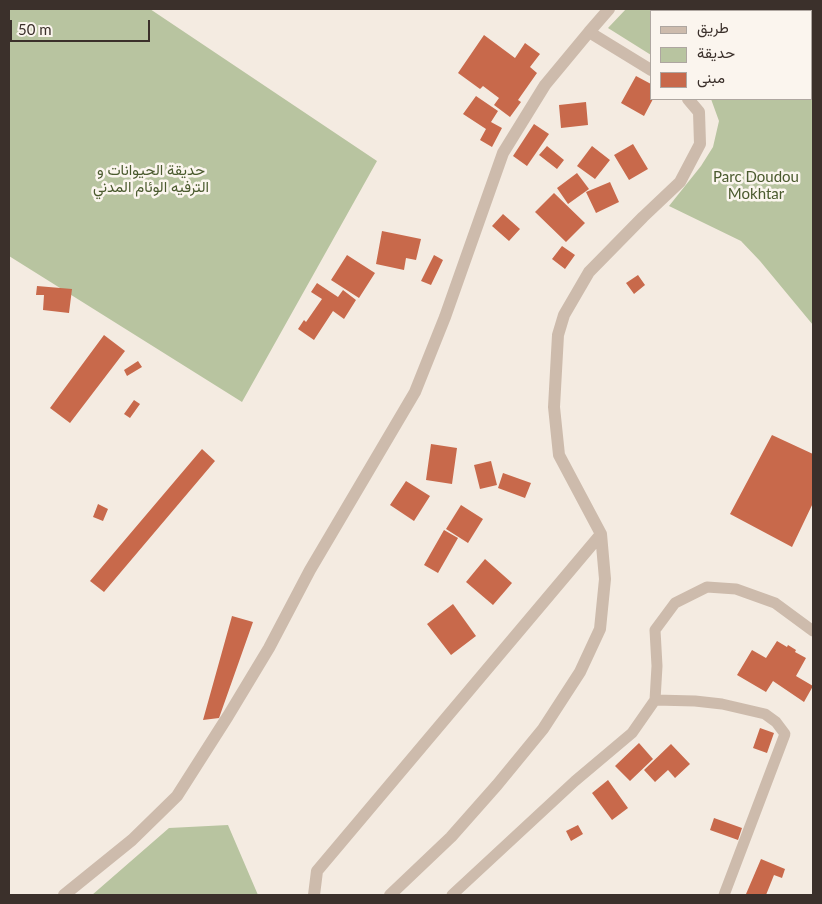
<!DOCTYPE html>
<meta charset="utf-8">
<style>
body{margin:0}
#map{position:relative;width:822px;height:904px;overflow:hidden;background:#f4ebe1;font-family:Lato,Vazirmatn,sans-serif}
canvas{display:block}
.frame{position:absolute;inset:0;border:10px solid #3b302b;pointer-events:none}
.legend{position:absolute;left:650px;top:10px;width:162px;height:90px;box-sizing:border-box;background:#fbf5ee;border:1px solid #aea6a0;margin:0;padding:6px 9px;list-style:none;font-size:15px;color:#3b302b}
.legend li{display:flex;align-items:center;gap:10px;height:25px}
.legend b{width:25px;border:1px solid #aea6a0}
.scale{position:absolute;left:10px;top:20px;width:140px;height:22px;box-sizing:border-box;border:2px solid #3b302b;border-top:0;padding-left:6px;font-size:15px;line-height:18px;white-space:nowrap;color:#3b302b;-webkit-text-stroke:4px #fbf5ee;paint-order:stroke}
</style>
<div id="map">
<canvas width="822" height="904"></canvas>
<div class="frame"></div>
<ul class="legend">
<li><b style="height:6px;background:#cdbbac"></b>طريق</li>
<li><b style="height:14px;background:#b8c4a0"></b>حديقة</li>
<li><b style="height:14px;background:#c8694b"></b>مبنى</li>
</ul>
<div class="scale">50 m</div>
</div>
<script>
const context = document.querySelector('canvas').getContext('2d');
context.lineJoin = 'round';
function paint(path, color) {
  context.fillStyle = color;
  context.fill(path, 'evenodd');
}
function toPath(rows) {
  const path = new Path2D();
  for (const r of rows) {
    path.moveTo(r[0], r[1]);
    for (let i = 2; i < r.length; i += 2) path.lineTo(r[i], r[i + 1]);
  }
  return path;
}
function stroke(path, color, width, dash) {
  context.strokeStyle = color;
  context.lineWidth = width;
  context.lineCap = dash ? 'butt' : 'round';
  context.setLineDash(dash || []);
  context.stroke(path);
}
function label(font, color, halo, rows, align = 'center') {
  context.font = font + ' Lato,Vazirmatn,sans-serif';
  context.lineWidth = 5;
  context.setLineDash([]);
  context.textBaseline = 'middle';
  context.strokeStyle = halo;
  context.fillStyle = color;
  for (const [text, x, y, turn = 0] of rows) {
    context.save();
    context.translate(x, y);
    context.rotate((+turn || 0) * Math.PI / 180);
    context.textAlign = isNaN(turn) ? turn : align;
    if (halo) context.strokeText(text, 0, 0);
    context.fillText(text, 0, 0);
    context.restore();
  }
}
paint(toPath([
 [9,9,150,9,377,161,242,402,9,256],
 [626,9,813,9,813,325,760,261,741,241,669,206,701,166,713,147,719,121,711,99,811,99,811,11,651,11,651,55,608,28],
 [228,825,258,895,92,895,169,828]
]), '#b8c4a0');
paint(toPath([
 [484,35,515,58,525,43,540,54,530,67,537,73,518,100,521,102,510,117,494,105,499,98,483,86,480,89,458,73],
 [636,76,651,84,651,99,653,99,644,116,621,103],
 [476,96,498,111,491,122,502,128,492,147,480,140,486,129,463,114],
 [586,102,588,125,561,128,559,105],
 [534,124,549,134,527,166,513,156],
 [633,144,648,169,629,180,614,155],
 [547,146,564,160,557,169,539,155],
 [592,146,610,160,595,179,577,166],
 [577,173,589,189,568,204,557,188],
 [610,182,619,202,596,213,586,192],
 [554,193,585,223,566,242,535,212],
 [503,214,520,229,509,241,492,226],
 [382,231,421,239,416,260,406,258,404,270,376,264],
 [562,246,575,255,565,269,552,259],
 [347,255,375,273,359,298,331,280],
 [434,255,443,260,431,285,421,281],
 [638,275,645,285,634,294,626,283],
 [317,283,338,297,343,290,356,300,344,319,333,311,314,340,298,329,304,320,306,322,322,299,311,292],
 [37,286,72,289,69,313,43,310,44,295,36,295],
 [104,335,125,351,70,423,50,408],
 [138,361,142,367,127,376,124,370],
 [134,400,140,404,130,418,124,414],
 [772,435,813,454,813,503,792,547,730,514],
 [431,444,457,448,452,484,426,480],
 [202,449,215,461,104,592,90,581],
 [491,461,497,485,480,489,474,465],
 [503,473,531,483,525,498,498,488],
 [406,481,430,496,414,521,390,505],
 [98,504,108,509,103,521,93,517],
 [461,505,483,519,468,543,446,529],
 [444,530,458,538,438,573,424,565],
 [485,559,512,583,493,605,466,582],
 [453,604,476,636,451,655,427,624],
 [232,616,253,622,219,718,203,720],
 [777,641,787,647,788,645,796,650,795,652,806,658,796,676,813,686,804,702,773,681,766,692,737,675,752,650,766,658],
 [760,728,774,733,767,753,753,748],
 [639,743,653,759,630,781,615,766],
 [671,744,690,764,675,778,668,770,655,782,644,770],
 [608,780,628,808,612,820,592,793],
 [714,818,742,828,738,840,710,830],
 [578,825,583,834,571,841,566,831],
 [761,859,785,869,782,878,774,875,766,895,751,895,746,894]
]), '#c8694b');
stroke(toPath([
 [655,700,695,701,722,704,765,714,776,722,785,734,724,895],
 [452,895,575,781,632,733,655,700,657,666,655,630,675,603,707,587,736,589,775,603,813,631]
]), '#cdbbac', 11);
stroke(toPath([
 [609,9,589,32,651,70],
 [64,895,132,840,177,796,228,716,269,648,310,570,415,392,445,317,503,153,545,85,589,32],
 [314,895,317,871,601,534],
 [390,895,451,837,497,785,543,729,580,672,600,629,605,579,601,534,559,455,554,407,558,335,564,315,589,272,643,217,680,182,700,144,699,112,688,99]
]), '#cdbbac', 12);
label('15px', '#4a5a2e', '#fbf5ee', [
 ["حديقة الحيوانات و",151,170],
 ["الترفيه الوئام المدني",151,187],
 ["Parc Doudou",756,177],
 ["Mokhtar",756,194]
]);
</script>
